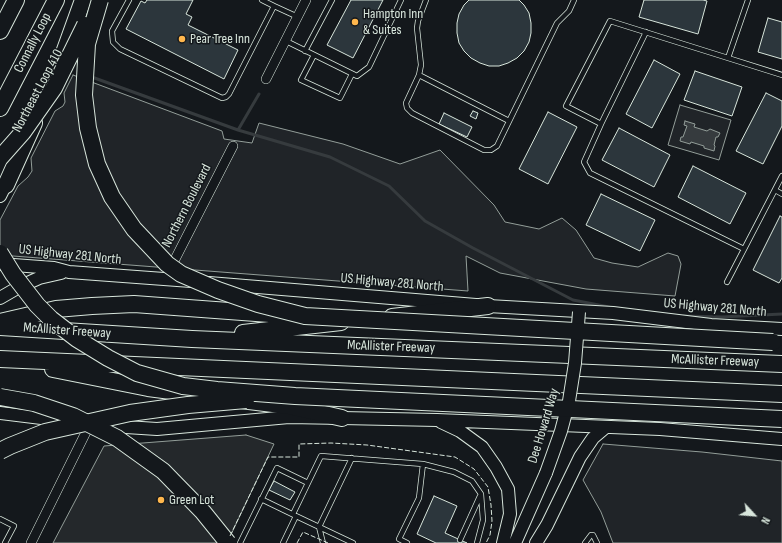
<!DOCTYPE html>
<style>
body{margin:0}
#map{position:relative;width:782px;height:543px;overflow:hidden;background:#14181c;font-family:"Sofia Sans Condensed",sans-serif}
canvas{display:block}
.north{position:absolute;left:734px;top:495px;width:40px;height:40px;-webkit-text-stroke:3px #14181c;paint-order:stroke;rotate:116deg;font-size:11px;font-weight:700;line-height:16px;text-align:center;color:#d8e6dc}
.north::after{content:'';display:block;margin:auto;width:14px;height:18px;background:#d8e6dc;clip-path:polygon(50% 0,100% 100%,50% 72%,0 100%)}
</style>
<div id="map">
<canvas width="782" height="543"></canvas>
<div class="north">N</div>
</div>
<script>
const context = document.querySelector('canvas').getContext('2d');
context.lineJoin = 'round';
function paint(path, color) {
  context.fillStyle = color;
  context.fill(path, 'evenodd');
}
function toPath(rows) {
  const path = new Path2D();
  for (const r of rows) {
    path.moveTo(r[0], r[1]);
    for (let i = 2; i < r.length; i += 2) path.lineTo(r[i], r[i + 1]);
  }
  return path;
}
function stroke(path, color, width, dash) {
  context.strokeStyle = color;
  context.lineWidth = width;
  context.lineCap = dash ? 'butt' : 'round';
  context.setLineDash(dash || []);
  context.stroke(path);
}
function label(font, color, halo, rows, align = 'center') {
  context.font = font + ' "Sofia Sans Condensed",sans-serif';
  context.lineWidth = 3;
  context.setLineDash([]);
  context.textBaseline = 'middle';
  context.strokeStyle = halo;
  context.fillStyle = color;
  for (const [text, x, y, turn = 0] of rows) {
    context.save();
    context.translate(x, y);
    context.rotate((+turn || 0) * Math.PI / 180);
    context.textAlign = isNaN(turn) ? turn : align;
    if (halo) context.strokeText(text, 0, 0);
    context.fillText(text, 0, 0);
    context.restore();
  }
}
const green = toPath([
 [73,75,222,131,224,139,252,143,259,123,343,144,400,164,440,150,494,205,505,222,539,229,562,218,576,230,594,258,612,263,638,267,668,253,678,256,681,264,675,296,586,289,500,273,466,256,468,291,0,255,0,220,18,186,28,177,32,171,31,158,55,111,63,106,65,102,64,93,73,75],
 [680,105,731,120,719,160,668,145,680,105],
 [603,444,702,452,782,461,782,543,613,543,601,512,583,480,603,444]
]);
paint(green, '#202428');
stroke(green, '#939e99', 1);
const parking = toPath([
 [246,435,274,444,227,543,53,543,104,446,246,435]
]);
paint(parking, '#24282b');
stroke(parking, '#939e99', 1);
const water = toPath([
 [685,121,695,124,694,127,707,131,710,129,720,133,718,137,716,137,714,145,715,146,714,151,704,148,704,146,691,142,690,144,680,141,681,137,683,137,687,126,684,125,685,121]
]);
paint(water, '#363b3e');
stroke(water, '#939e99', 1);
stroke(toPath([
 [89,76,238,130,330,157,389,186,425,221,473,248,573,300,609,307],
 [238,130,259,94],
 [684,316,722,317,782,314]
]), '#363b3e', 3);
const building = toPath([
 [147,0,193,0,186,14,192,17,188,25,238,50,224,79,126,29,141,1,145,3,147,0],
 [351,0,383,0,353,58,327,45,351,0],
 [469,0,519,0,524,5,529,13,531,23,531,33,529,42,524,51,517,58,508,63,499,66,489,66,480,63,471,58,464,51,459,43,457,33,457,23,459,14,464,5,469,0],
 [644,0,703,0,707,1,698,34,639,17,644,0],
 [768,18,782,22,782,59,758,52,768,18],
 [654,60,680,74,652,128,626,114,654,60],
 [695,71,742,87,732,116,684,100,695,71],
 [766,93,782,101,782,126,763,164,736,151,766,93],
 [473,111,478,113,476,119,470,116,473,111],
 [548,112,577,127,548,184,519,169,548,112],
 [444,113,472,127,467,137,439,124,444,113],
 [619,128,670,155,654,187,602,160,619,128],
 [693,166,746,193,730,224,678,197,693,166],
 [601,194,655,220,640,251,586,225,601,194],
 [780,216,782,217,782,278,779,283,753,270,780,216],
 [274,481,295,492,290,500,269,490,274,481],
 [434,496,457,506,445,533,467,543,436,543,417,534,434,496]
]);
paint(building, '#2c363c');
stroke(building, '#d8e6dc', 1);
const lane = toPath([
 [129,0,112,31,113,42,120,49,222,98,226,97,229,94,274,6,298,17],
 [262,0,274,6],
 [426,0,418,21,417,28,421,65,419,75,406,103,407,108,412,113,484,150,491,150,497,146,557,23,569,11,574,0],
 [646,32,601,124,584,162,590,173,744,249],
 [286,41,357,76,369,67,401,0],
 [305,51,332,0],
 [314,55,301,80,340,98,352,74],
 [728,58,782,75],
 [419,75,509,121],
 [601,124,566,106,610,21,728,58,748,0],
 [775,190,782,194],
 [727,282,782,176],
 [261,499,294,515],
 [293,514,321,456,423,464,454,472,472,481,481,494,483,520,477,543],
 [0,519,14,526,5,543],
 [460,540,480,496],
 [240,543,277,468,308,483],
 [283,543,296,516,353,543],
 [323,543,319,527,352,458],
 [407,543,399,539,419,498,423,464],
 [585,543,591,535,593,535,597,543]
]);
const street = toPath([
 [266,79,306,0],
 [169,271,233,146],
 [31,543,90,424]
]);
const secondary = toPath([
 [0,196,9,178],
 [0,264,54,268,69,272,191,281],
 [209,283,488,306,613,313,711,325,782,329],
 [0,298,19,287,39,278,61,273],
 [0,413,74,422],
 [441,422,460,431,482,447,496,467,508,489,510,514,503,543],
 [95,425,157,429,289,417,342,418,437,420,660,429,782,439],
 [515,543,546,473],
 [536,543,547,525,580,457,593,438,606,427]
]);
const highway = toPath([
 [0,31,16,0],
 [61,61,83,0],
 [0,108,56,0],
 [6,185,34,123],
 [392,317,488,306],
 [0,322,56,309,92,306,134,304,283,315],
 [0,327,192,339,782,364],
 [243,333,341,322],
 [0,359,782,394],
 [53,369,148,388,194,394],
 [233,399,289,406,342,418]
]);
stroke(lane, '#d8e6dc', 6);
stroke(street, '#d8e6dc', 10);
stroke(secondary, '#d8e6dc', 14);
stroke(highway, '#d8e6dc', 18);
stroke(lane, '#14181c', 4.5);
stroke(street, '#14181c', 9);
stroke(secondary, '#14181c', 12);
stroke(highway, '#14181c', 16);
const secondaryBridge = toPath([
 [546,473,561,431,569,401,575,363,579,312]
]);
const highwayBridge = toPath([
 [100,0,87,44,84,95,88,128,97,164,112,197,134,229,167,264,181,274,218,290,258,304,305,316,773,342],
 [0,158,23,132,54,88,85,25],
 [0,253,13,274,37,305,51,319,77,339,108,358,137,373,183,386,217,390,295,396,782,419],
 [0,397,34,403,73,416,117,438,163,471,203,512,228,543],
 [0,451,10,446,45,432,130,413,188,405,246,400]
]);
stroke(secondaryBridge, '#d8e6dc', 14, []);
stroke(highwayBridge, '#d8e6dc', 18, []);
stroke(secondaryBridge, '#14181c', 12);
stroke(highwayBridge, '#14181c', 16);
stroke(toPath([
 [230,536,268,457,299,457,299,444,331,443,367,445,455,457,474,469,488,487,491,505,492,521,490,535,486,543],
 [297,543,303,532,328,543]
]), '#d8e6dc', 1, [5, 2]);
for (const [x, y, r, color] of [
 [355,22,4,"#ffb74d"],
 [182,39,4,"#ffb74d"],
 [161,500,4,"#ffb74d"]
]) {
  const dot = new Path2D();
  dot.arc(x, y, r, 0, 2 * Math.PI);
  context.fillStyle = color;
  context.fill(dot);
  stroke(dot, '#14181c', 1.5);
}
label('14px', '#d8e6dc', '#14181c', [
 ["Hampton Inn",363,14],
 ["& Suites",363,30],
 ["Pear Tree Inn",190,39],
 ["Green Lot",169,500]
], 'left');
label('14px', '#d8e6dc', '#14181c', [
 ["Connally Loop",33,43,-63],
 ["Northeast Loop 410",38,91,-62],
 ["Northern Boulevard",187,206,-63],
 ["US Highway 281 North",70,255,6],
 ["US Highway 281 North",392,283,5],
 ["US Highway 281 North",715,308,5],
 ["McAllister Freeway",67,331,4],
 ["McAllister Freeway",391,347,2],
 ["McAllister Freeway",715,361,2],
 ["Dee Howard Way",544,426,-73]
]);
</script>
